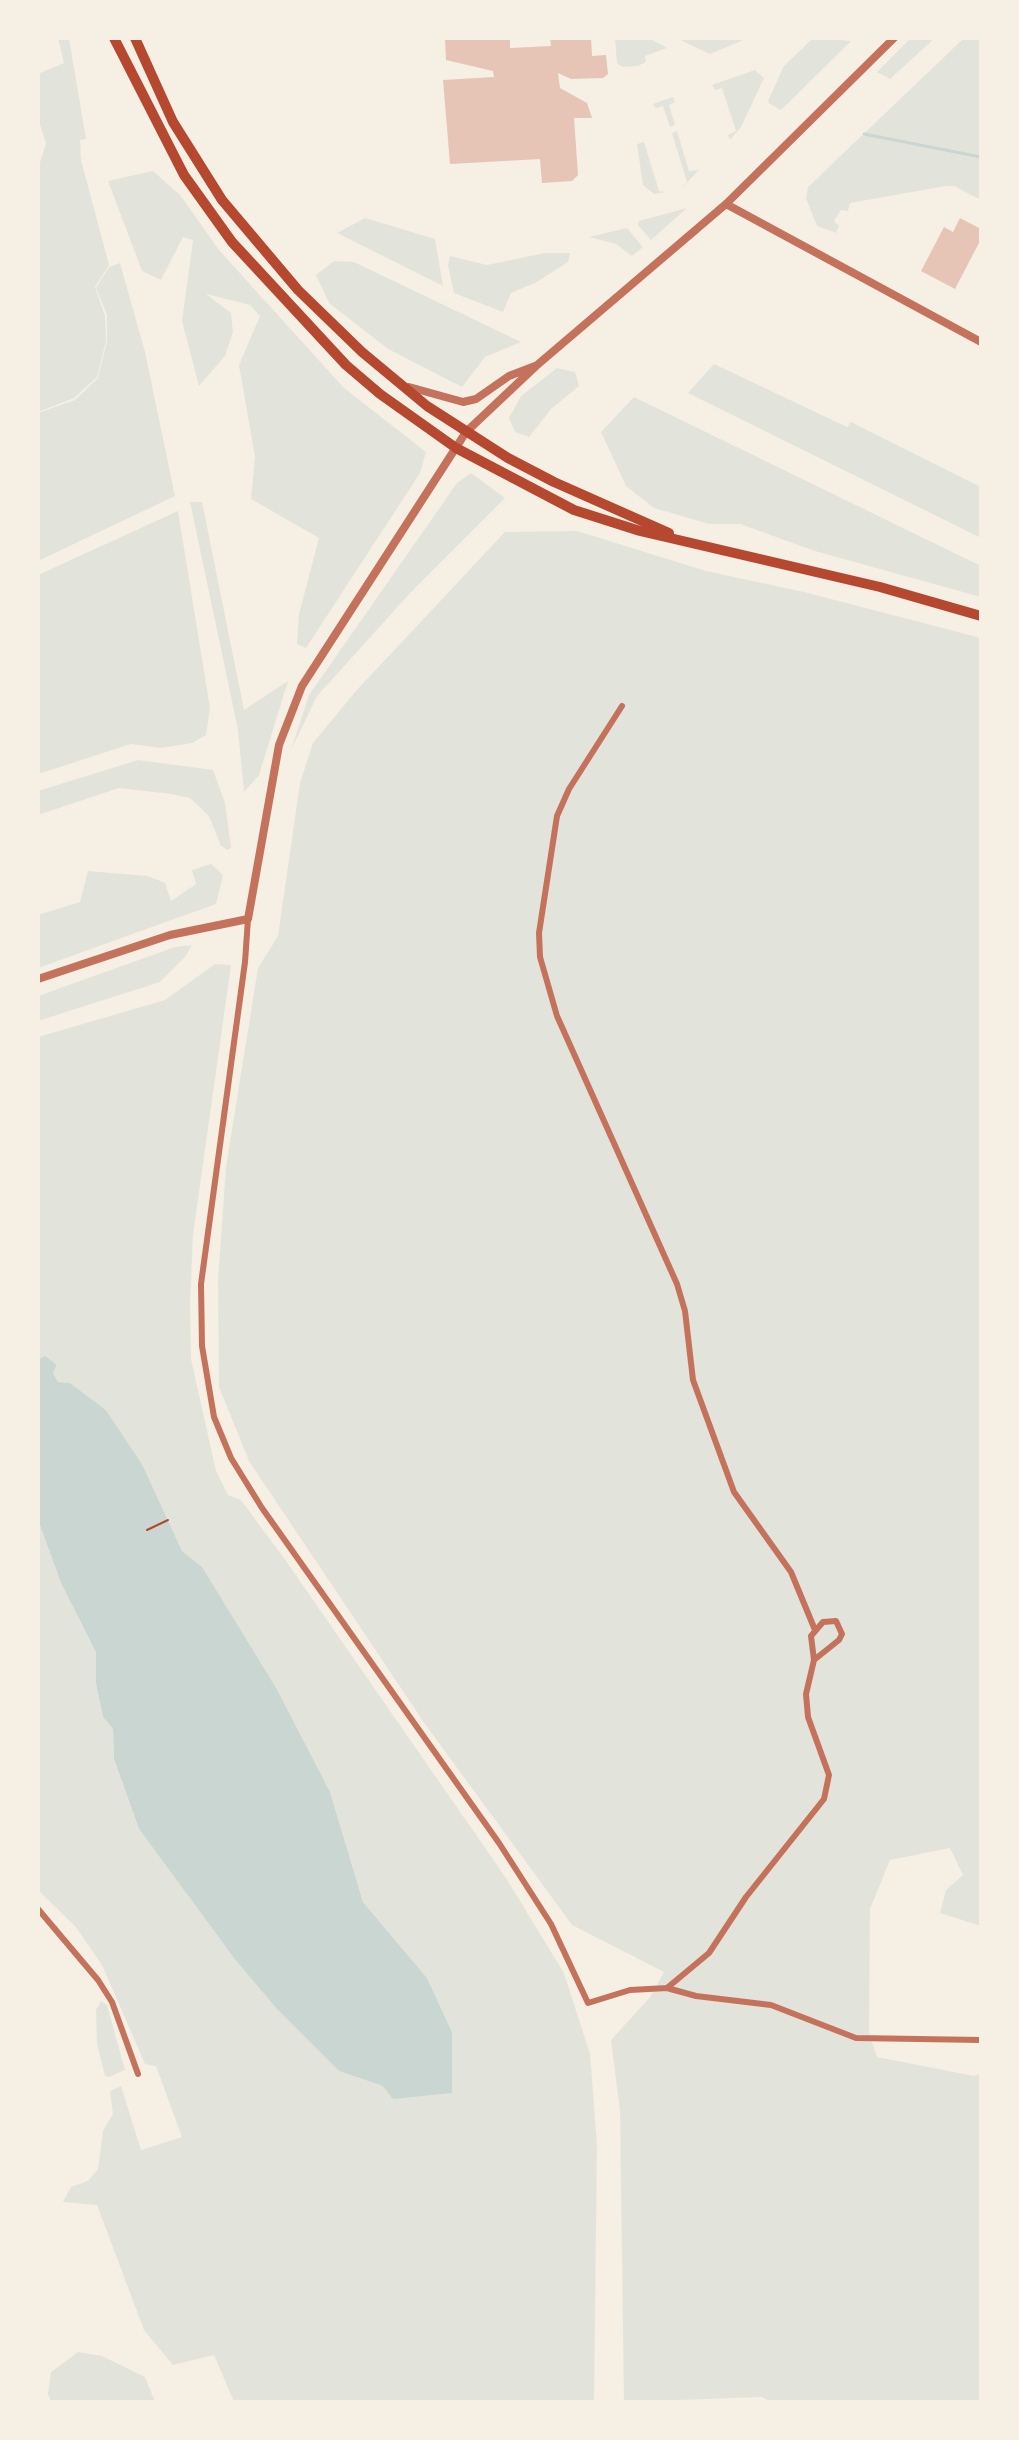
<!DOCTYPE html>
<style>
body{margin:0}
#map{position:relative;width:1019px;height:2440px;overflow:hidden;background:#f6efe4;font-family:Manrope,sans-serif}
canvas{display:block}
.frame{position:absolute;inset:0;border:40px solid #f6efe4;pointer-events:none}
</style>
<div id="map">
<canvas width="1019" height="2440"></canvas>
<div class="frame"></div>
</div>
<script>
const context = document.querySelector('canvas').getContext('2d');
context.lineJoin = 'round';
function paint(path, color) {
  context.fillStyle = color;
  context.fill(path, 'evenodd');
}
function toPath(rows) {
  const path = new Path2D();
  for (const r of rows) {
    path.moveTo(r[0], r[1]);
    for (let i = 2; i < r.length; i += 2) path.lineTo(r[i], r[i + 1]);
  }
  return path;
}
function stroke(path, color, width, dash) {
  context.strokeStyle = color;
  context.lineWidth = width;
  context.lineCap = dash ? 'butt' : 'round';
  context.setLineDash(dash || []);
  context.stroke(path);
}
paint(toPath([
 [58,38,69,38,86,139,80,140,81,160,109,265,95,287,105,316,106,341,97,377,74,398,38,412,38,169,46,143,38,119,38,74,64,63],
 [615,38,649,38,667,48,645,56,646,62,638,66,622,67,617,63],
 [676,38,748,38,710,54],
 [813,38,851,41,781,110,770,104,768,101,784,66],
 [911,38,935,38,890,79,877,72],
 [964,38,981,38,981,200,954,186,946,186,850,203,848,211,841,210,834,221,839,226,836,233,817,226,806,198,808,187],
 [755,70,764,78,741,127,730,140,728,135,736,131,722,88,715,90,712,85],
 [673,97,675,102,669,105,675,125,670,127,663,106,656,108,653,104],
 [677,131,689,171,699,170,684,186,682,187,687,182,672,133],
 [644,142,659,191,666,192,654,194,643,185,637,144],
 [153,171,180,195,219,250,344,388,426,452,420,473,306,648,297,644,299,614,319,538,251,499,255,457,239,365,260,316,250,305,206,294,231,313,233,332,225,356,199,386,182,321,193,240,183,237,161,280,142,271,108,181],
 [687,208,651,240,638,225,639,221],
 [365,218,435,239,443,286,337,233],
 [627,228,643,247,632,256,616,244,589,237],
 [545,253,570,253,568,262,535,283,511,293,503,312,454,293,448,265,450,256,487,265],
 [334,261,354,262,521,342,485,357,462,387,388,349,329,303,316,275],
 [120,263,145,352,175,496,38,561,38,413,75,400,98,378,107,341,107,315,96,288,109,267],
 [714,364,847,427,851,422,981,487,981,538,688,393],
 [557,368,575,372,579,386,551,409,529,437,515,432,509,418,521,396],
 [634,397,981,566,981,597,815,551,740,524,709,524,654,508,626,486,601,432],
 [471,473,505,498,413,590,317,696,291,750,309,695,457,483],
 [190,502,202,502,244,710,288,681,259,775,244,792,238,730],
 [178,511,210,708,206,735,192,743,161,748,131,744,38,774,38,575],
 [577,531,706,571,804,592,981,638,981,1926,940,1913,946,1890,963,1875,950,1848,890,1860,870,1909,869,2032,877,2057,974,2076,981,2073,981,2402,771,2402,762,2397,624,2402,620,2111,611,2040,651,1996,664,1972,572,1925,425,1724,249,1461,219,1387,218,1280,226,1167,258,968,278,936,300,783,313,743,355,692,505,532],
 [138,760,213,770,225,803,231,847,228,850,221,846,209,816,190,798,171,794,119,788,38,815,38,791],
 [211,864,223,875,216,904,38,968,38,915,80,902,88,871,148,876,165,883,171,901,196,884,192,870],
 [192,945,185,957,160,982,38,1021,38,996,175,947],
 [215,964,231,965,193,1235,190,1304,191,1359,216,1471,228,1495,241,1500,286,1561,506,1878,564,1973,590,2054,597,2145,594,2402,234,2402,214,2355,173,2365,144,2330,97,2205,63,2202,71,2187,88,2181,98,2169,103,2131,113,2114,110,2091,121,2086,141,2150,182,2137,156,2066,145,2064,102,1965,75,1926,38,1890,38,1520,61,1583,96,1654,96,1684,103,1717,113,1729,114,1759,139,1829,237,1962,277,2009,339,2071,383,2086,452,2093,452,2032,427,1978,363,1902,330,1792,202,1567,182,1551,142,1464,106,1410,70,1383,58,1382,53,1373,57,1365,45,1357,38,1360,38,1037,165,1000],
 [101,2001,107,2005,125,2070,109,2077,105,2076,97,2043,96,2010],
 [78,2352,102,2356,145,2377,155,2402,51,2402,48,2394,51,2372]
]), '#e2e4dc');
paint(toPath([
 [45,1356,57,1365,53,1373,58,1382,70,1383,106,1410,142,1464,182,1551,202,1567,276,1688,330,1792,363,1902,427,1978,452,2032,452,2093,393,2099,383,2086,339,2071,277,2009,237,1962,139,1829,114,1759,113,1729,103,1717,96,1684,96,1653,61,1583,38,1520,38,1360]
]), '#c9d6d2');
stroke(toPath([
 [864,134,981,157]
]), '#c9d6d2', 3);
paint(toPath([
 [445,38,510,38,510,48,551,46,550,38,591,38,592,56,606,55,608,74,603,78,571,79,558,73,560,88,587,103,592,118,574,118,578,175,572,181,542,183,540,159,450,164,443,80,494,77,493,71,446,60],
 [960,218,981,229,981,239,955,289,921,271,944,227,953,232]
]), '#e6c5b7');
stroke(toPath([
 [147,1530,168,1520]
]), '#b5482f', 2);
stroke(toPath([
 [622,706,569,789,557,816,539,933,540,957,557,1016,677,1284,685,1311,693,1380,734,1492,791,1572,815,1630],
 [248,919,245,962,201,1284,202,1346,214,1417,231,1458,262,1508,499,1843,551,1924,588,2003,630,1990,667,1988,696,1996,771,2005,856,2038,981,2040],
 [38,1909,98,1980,112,2002,138,2074],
 [667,1988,709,1953,746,1897,824,1799,829,1775,808,1717,806,1694,814,1660,811,1636,823,1622,836,1621,842,1634,839,1640,814,1660]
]), '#c5725c', 6);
stroke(toPath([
 [726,204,981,342],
 [409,387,463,402,476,399,509,376,535,366],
 [38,979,170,935,248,919,279,745,302,686,466,432,536,366,726,204,894,38]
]), '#c5725c', 8);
stroke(toPath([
 [114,38,184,175,232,242,346,365,380,394,456,448,574,510,640,531,880,587,981,616],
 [135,38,173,122,222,200,298,290,362,352,427,406,508,458,554,482,669,533]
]), '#b5482f', 10);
</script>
